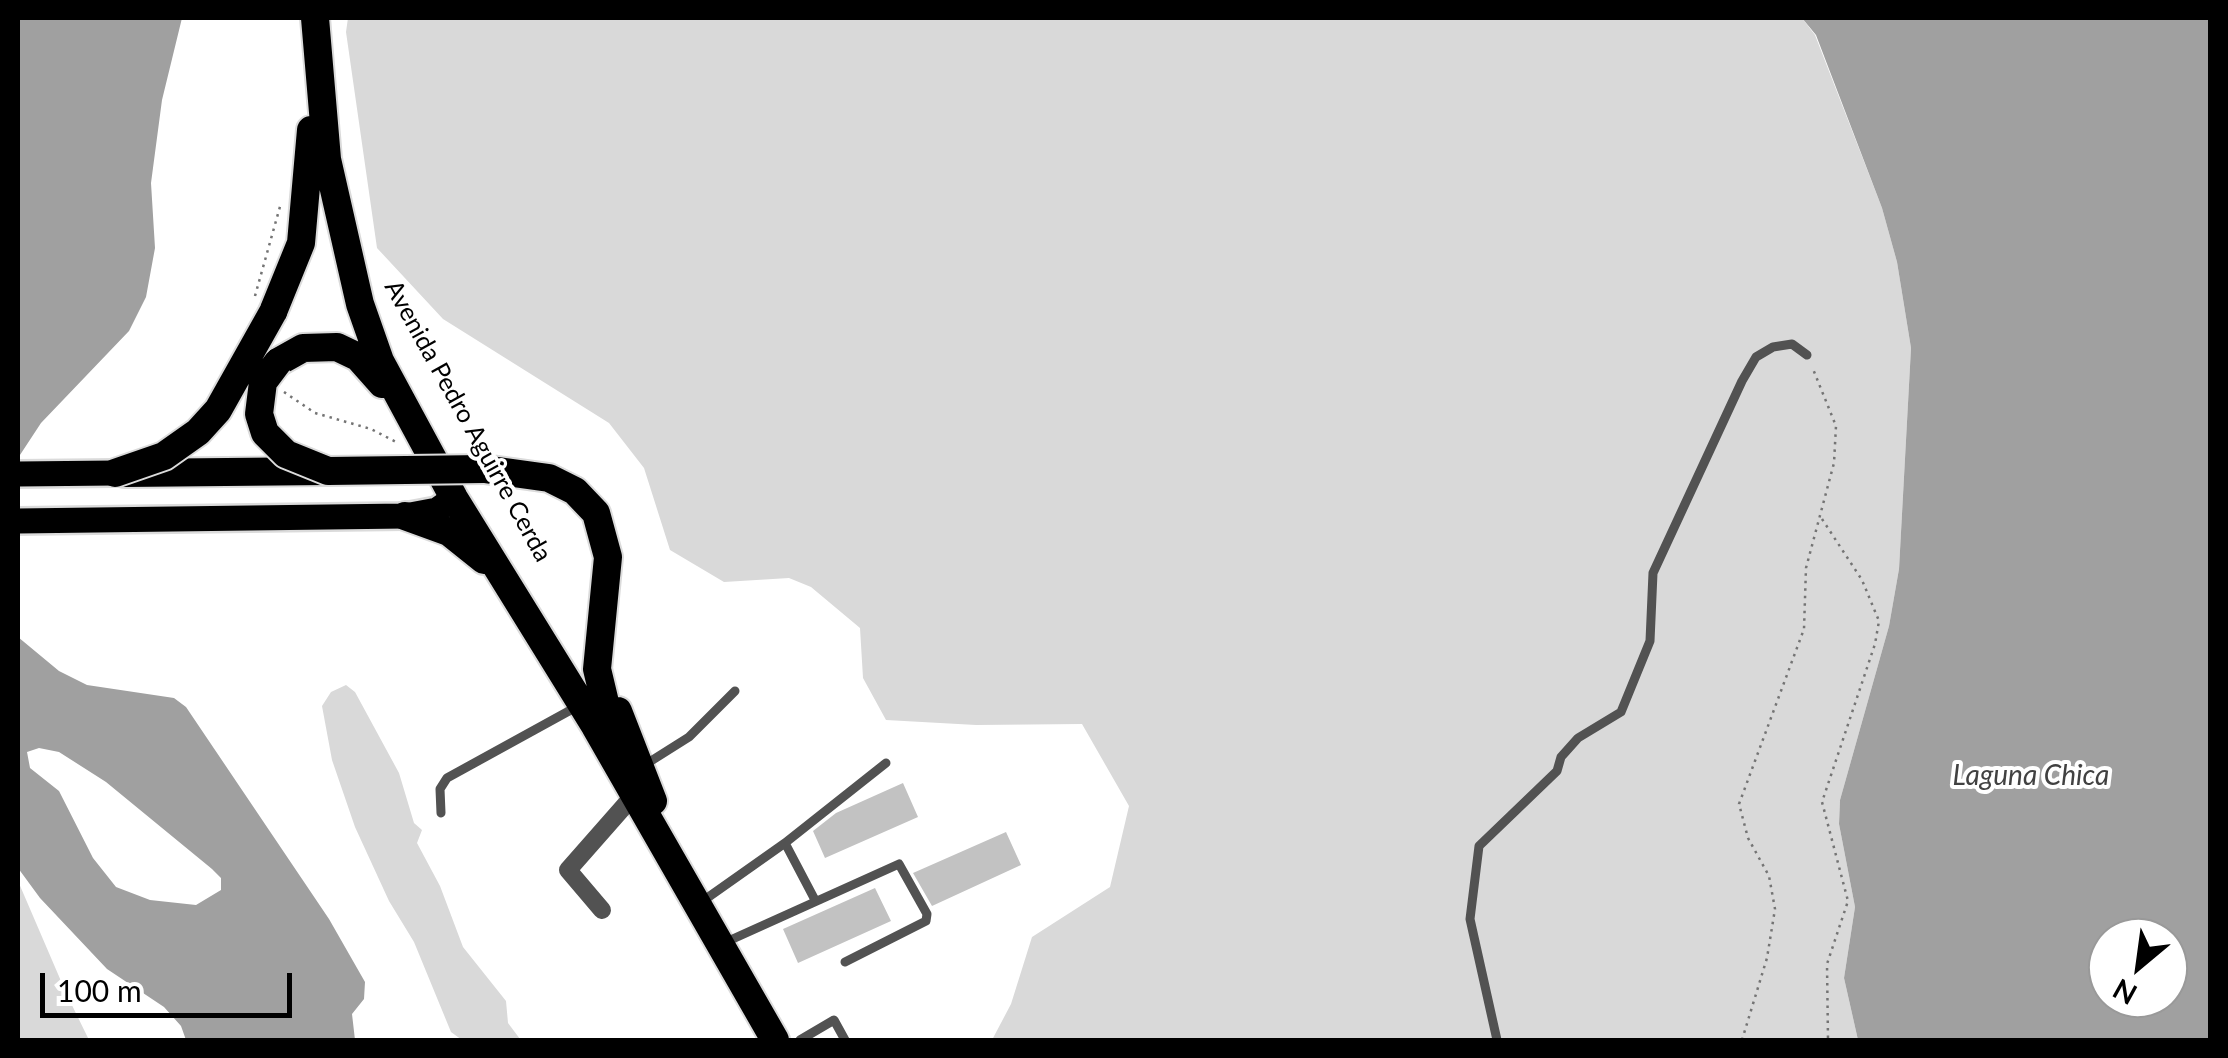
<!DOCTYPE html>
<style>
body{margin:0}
#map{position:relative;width:2228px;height:1058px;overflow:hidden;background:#fff;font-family:Lato,sans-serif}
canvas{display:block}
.frame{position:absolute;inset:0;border:20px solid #000;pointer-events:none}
.north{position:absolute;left:2088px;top:918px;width:100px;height:100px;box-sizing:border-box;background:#fff;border:2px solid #999;border-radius:50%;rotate:209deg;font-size:28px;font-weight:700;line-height:40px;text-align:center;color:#000}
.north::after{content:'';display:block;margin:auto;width:35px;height:45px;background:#000;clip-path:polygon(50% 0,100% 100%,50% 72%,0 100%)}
.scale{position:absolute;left:40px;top:973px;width:252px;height:45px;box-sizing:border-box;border:5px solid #000;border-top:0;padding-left:12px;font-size:30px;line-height:35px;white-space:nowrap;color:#000;-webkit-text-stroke:8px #fff;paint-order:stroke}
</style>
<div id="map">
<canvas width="2228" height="1058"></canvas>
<div class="frame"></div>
<div class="north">N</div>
<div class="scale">100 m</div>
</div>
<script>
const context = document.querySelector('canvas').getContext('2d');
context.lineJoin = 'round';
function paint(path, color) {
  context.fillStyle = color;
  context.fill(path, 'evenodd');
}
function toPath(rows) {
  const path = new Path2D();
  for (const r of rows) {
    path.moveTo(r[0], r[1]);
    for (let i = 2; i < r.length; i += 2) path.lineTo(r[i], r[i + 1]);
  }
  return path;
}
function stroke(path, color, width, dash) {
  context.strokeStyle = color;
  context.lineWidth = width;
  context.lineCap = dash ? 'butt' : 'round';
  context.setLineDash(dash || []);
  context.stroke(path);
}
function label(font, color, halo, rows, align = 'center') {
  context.font = font + ' Lato,sans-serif';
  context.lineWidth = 8;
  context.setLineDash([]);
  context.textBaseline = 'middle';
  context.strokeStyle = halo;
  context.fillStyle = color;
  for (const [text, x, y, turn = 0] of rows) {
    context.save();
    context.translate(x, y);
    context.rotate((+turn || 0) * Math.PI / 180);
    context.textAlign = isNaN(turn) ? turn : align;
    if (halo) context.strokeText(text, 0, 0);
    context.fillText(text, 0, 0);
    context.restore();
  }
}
paint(toPath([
 [348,18,1802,18,1815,35,1882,208,1897,262,1911,348,1899,569,1889,626,1840,800,1839,824,1855,907,1844,978,1858,1040,992,1040,1011,1004,1032,937,1110,887,1129,806,1082,724,976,725,886,720,863,678,860,628,811,587,789,578,724,582,670,550,644,468,609,423,443,319,377,248,346,32],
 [346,685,355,692,399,773,414,823,422,830,417,843,440,886,463,947,506,1001,508,1023,520,1039,529,1040,462,1040,451,1032,414,942,389,901,355,827,332,760,322,706,331,692],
 [18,881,67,995,89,1040,18,1040]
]), '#d9d9d9');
paint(toPath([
 [18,18,182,18,162,100,151,183,155,248,146,297,129,331,41,423,18,458],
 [1802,18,2210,18,2210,1040,1858,1040,1844,978,1855,907,1839,824,1840,800,1889,626,1899,569,1911,348,1897,262,1882,208,1816,35],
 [2108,938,2168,938,2168,998,2108,998],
 [18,637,59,671,87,685,174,698,186,707,329,919,365,982,364,999,352,1014,355,1040,186,1040,181,1026,164,1007,107,969,40,898,18,868],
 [39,748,59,752,106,782,212,869,221,878,221,890,196,905,150,900,116,887,93,858,59,791,30,768,27,752]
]), '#a0a0a0');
paint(toPath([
 [903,783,918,817,825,858,813,831,836,813],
 [1006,832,1021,865,932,906,913,873],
 [875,888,891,921,798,963,783,929]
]), '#c2c2c2');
const primary = toPath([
 [18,474,115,473],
 [18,521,405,516,437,510,454,498]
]);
const trunk = toPath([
 [315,18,327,159,360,304,380,361,454,498,595,726,775,1040],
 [273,312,301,243,311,130],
 [278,362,303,348,337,347,358,357,382,384],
 [484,469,549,478,575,491,596,513,608,557,597,669,613,736],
 [125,473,327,471],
 [405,516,449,532,484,560],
 [618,711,653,801]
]);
stroke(primary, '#dbdbdb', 30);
stroke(trunk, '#dbdbdb', 32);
stroke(toPath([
 [255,296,281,203],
 [284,392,315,413,371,429,398,443],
 [1822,519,1862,580,1879,621,1875,644,1822,802,1848,901,1827,964,1828,1040],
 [1742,1040,1767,958,1775,909,1769,876,1748,838,1739,804,1804,629,1806,568,1834,463,1836,426,1813,369]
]), '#747474', 2.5, [2.5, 5]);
stroke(toPath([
 [643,766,689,737,735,691],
 [441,813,440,789,447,778,578,706],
 [785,843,815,900],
 [700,903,785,843,886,763],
 [726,942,899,864,927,914,926,921,845,962],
 [800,1040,834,1020,845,1040],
 [1497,1040,1470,919,1479,846,1557,771,1561,757,1578,738,1621,712,1650,641,1653,573,1742,381,1756,357,1773,347,1792,344,1807,355]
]), '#525252', 9);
stroke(toPath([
 [602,910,568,870,634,795]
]), '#525252', 18);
stroke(primary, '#000', 25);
stroke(trunk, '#000', 28);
const trunkBridge = toPath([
 [278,362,263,382,259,414,265,433,286,454,328,471,484,469],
 [115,473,164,456,198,432,218,410,273,312]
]);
stroke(trunkBridge, '#dbdbdb', 32, []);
stroke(trunkBridge, '#000', 28);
label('25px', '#000', '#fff', [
 ["Avenida Pedro Aguirre Cerda",468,421,61]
]);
label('italic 28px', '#414141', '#fff', [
 ["Laguna Chica",2031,776]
]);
</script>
